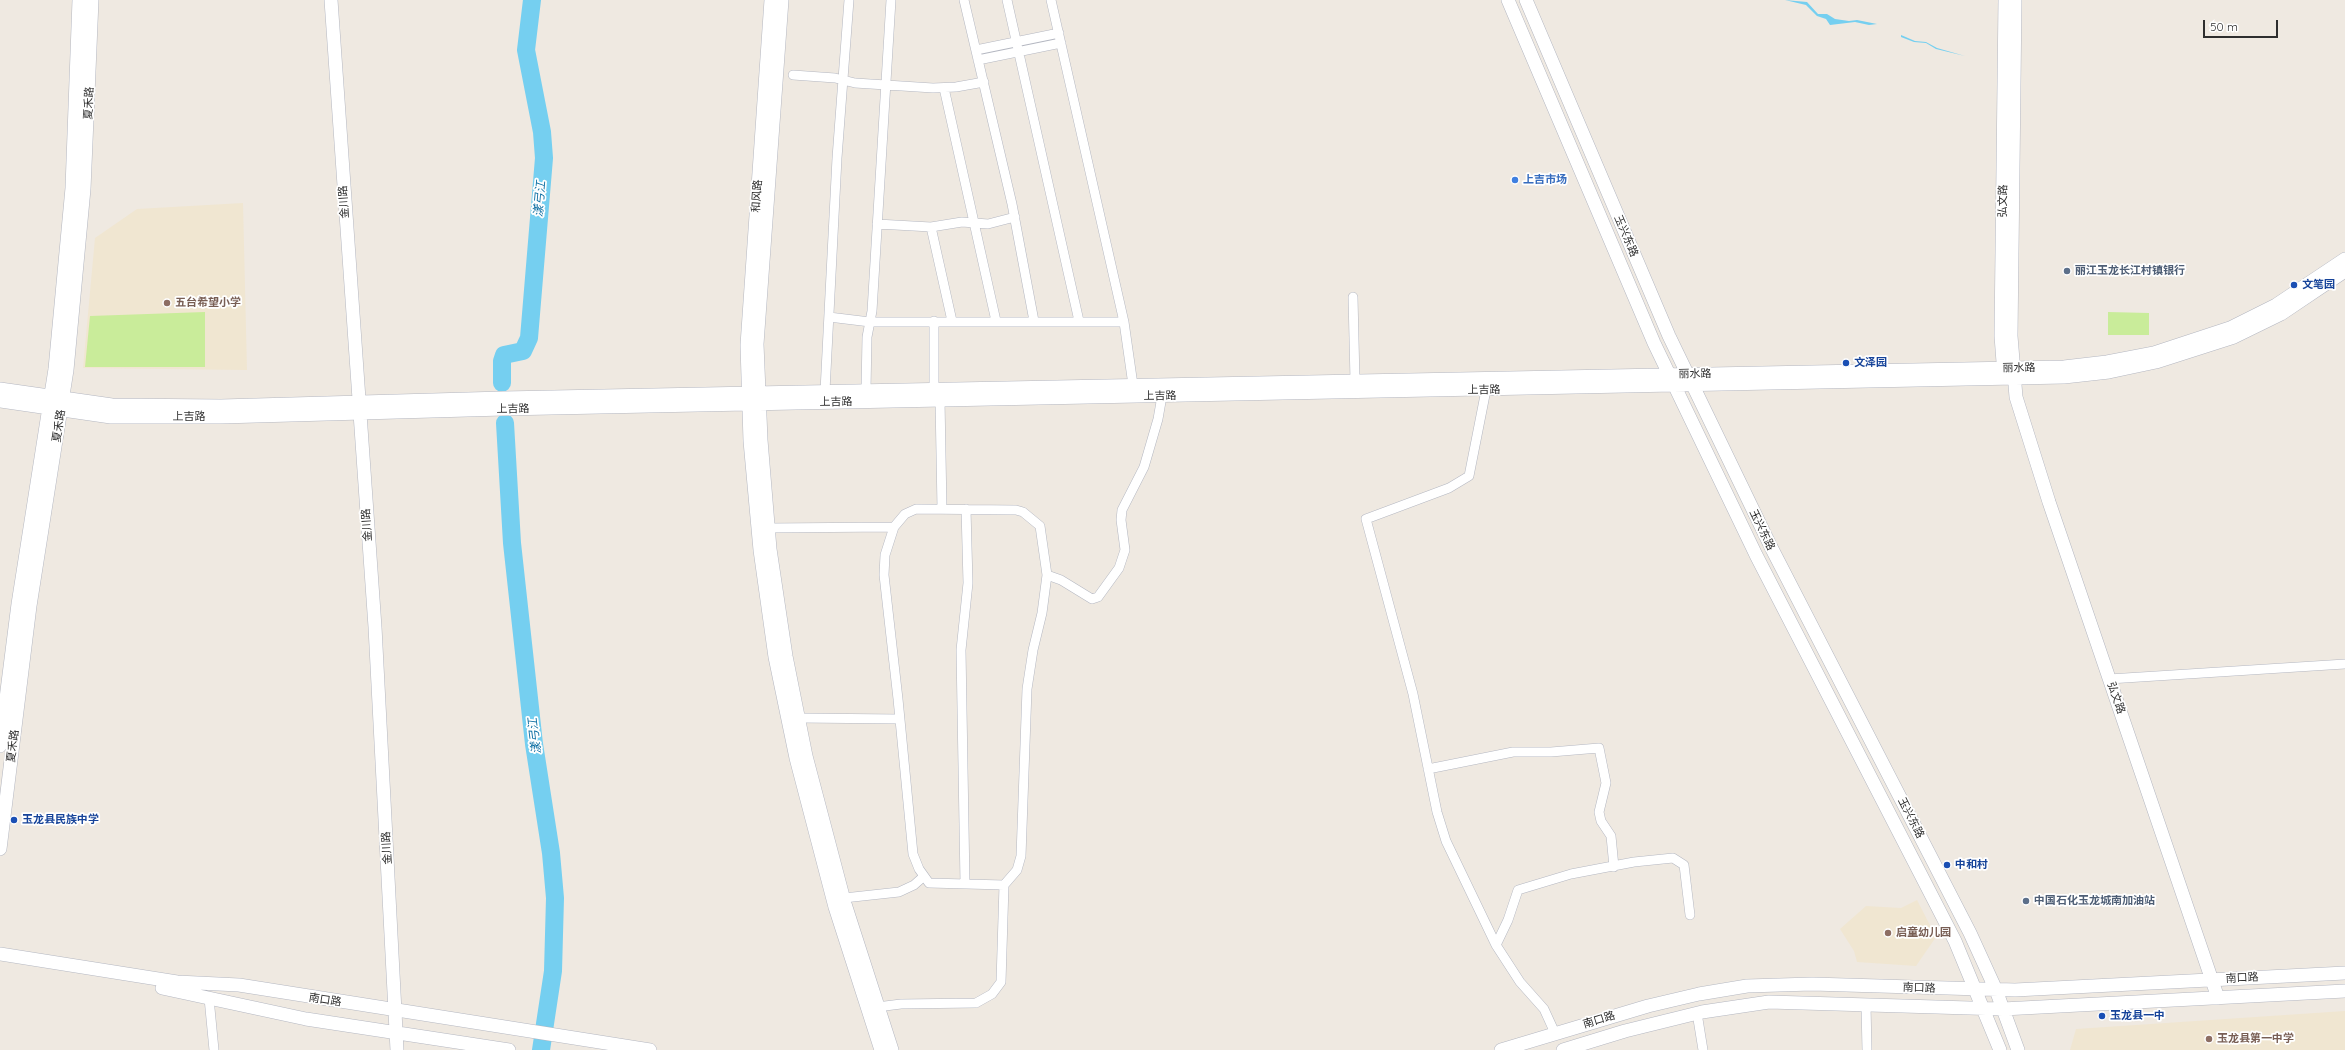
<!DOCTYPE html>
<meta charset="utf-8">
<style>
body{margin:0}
#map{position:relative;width:2345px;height:1050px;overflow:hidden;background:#efe9e1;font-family:Quicksand,sans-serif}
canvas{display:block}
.scale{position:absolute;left:2203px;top:20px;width:75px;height:18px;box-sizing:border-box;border:2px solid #2e2e2e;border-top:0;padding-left:5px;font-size:12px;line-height:14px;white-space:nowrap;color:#2e2e2e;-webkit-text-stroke:3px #fff;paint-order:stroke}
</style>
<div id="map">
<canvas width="2345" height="1050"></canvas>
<div class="scale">50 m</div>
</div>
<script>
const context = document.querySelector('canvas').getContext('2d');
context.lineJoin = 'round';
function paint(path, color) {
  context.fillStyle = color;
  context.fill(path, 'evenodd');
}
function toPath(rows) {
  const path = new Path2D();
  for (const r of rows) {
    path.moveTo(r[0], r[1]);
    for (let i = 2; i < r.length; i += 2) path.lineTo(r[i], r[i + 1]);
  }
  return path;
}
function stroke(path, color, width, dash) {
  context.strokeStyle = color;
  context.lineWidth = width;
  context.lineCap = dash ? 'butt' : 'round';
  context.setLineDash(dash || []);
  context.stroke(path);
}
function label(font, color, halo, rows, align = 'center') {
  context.font = font + ' Quicksand,"Noto Sans SC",sans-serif';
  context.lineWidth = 3.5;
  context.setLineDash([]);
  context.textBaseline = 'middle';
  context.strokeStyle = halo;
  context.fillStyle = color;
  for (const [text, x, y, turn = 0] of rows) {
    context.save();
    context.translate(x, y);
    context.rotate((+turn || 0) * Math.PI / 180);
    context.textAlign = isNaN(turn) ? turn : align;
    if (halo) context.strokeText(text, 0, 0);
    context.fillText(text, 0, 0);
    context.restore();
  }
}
paint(toPath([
 [243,203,247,370,83,368,95,238,137,209],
 [1917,900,1936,937,1916,966,1857,962,1854,951,1840,929,1866,906,1901,908],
 [2345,1011,2345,1050,2070,1050,2076,1029]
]), '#f0e6d1');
paint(toPath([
 [205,312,205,367,85,367,90,316],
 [2108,312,2149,313,2149,335,2108,335]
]), '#c9ec9a');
paint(toPath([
 [1785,0,1807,2,1818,14,1827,14,1835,19,1849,21,1857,20,1877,24,1869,25,1855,22,1830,25,1826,19,1817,16,1806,5],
 [1901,35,1915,41,1926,42,1937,48,1965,56,1936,49,1926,43,1914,42,1901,37]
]), '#75cff0');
stroke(toPath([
 [502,383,502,361,504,355,523,351,529,338,544,158,542,132,526,50,532,0],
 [505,423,512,543,534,744,551,853,555,898,553,971,541,1050]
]), '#75cff0', 18);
const street = toPath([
 [964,0,1012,204,1034,321],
 [1007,0,1079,321],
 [1051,0,1124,322,1133,385],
 [976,50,1059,33],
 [978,60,1061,43],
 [793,75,835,78,855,83,933,88,956,87,984,82],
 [944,88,996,321],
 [877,224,931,227,962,222,988,224,1015,217],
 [931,227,952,321],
 [1353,297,1355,381],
 [829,317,870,322,1124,322],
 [934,389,934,321],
 [866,390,867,337,872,311,891,0],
 [1486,390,1469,476,1449,488,1366,519,1413,694,1437,812,1446,841,1496,945,1520,982,1544,1009,1555,1033],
 [825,391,837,158,849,0],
 [940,400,942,509],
 [768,528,894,527],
 [1047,575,1061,580,1092,599,1098,597,1119,568,1125,550,1121,520,1122,510,1144,467,1158,419,1162,396],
 [2109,679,2345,664],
 [798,718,900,719],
 [1428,769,1513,752,1551,752,1599,748,1606,783,1599,812,1601,821,1611,836,1614,867],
 [965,884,961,650,968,583,966,509],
 [844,898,899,892,914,885,923,877],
 [1496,945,1508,920,1518,890,1571,874,1634,862,1673,858,1684,865,1690,915],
 [209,998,214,1050],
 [1866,1005,1867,1050],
 [877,1007,901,1004,976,1003,992,994,1001,982,1004,885,1017,870,1021,856,1027,689,1033,650,1042,613,1047,575,1040,526,1023,512,1016,510,916,509,905,514,894,527,885,555,884,575,898,699,913,854,919,869,929,883,1004,885],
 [1697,1013,1703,1050]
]);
const secondary = toPath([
 [331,0,375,627,397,1050],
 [771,0,747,345,750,441,760,550,775,657,796,758,835,907,881,1050],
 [782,0,757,344,761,440,770,549,786,656,806,756,845,904,892,1050],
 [1508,0,1654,343,1756,555,1955,941,2000,1050],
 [1526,0,1669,336,1771,547,1970,933,1996,990,2018,1050],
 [2015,0,2011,336,2016,397,2049,502,2218,998],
 [2004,375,2001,336,2005,0],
 [0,389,112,405,221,406,503,398,2064,367,2107,362,2154,353,2230,328,2276,305,2345,259],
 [0,401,111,417,221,417,503,409,2064,377,2109,372,2156,362,2234,337,2281,314,2345,271],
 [0,746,18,604,55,369,72,188,79,0],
 [0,849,30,606,67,370,84,189,92,0],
 [0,954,177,982,239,985,650,1050],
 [162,988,306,1019,509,1050],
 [1501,1050,1648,1006,1699,994,1747,986,1812,984,2015,990,2345,973],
 [1563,1050,1625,1031,1702,1012,1769,1002,2003,1009,2345,991]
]);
stroke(street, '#b4b7c1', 10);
stroke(secondary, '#b4b7c1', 14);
stroke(street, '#fff', 9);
stroke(secondary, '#fff', 13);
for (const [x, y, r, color] of [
 [1515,180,4,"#3f7fe0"],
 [2067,271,4,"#5c6f8a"],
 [2294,285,4,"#1a4fb4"],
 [167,303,4,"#8d6e63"],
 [1846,363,4,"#1a4fb4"],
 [14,820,4,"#1a4fb4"],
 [1947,865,4,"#1a4fb4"],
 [2026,901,4,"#5c6f8a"],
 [1888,933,4,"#8d6e63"],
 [2102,1016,4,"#1a4fb4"],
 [2209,1039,4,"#8d6e63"]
]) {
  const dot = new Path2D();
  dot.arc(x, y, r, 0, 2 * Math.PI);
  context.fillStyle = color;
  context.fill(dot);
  stroke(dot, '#fff', 1.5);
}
label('11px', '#2e2e2e', '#fff', [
 ["夏禾路",89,103,-87],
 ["和风路",757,196,-86],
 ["弘文路",2003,201,-89],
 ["金川路",344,202,-94],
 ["玉兴东路",1626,236,67],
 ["丽水路",2019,368,-1],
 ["丽水路",1695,374,-1],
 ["上吉路",1484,390,-1],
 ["上吉路",1160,396,-1],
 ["上吉路",836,402,-1],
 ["上吉路",513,409,-1],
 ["上吉路",189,417],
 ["夏禾路",59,426,-81],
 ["金川路",367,525,-94],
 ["玉兴东路",1762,530,64],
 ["弘文路",2116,698,71],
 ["夏禾路",13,746,-83],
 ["玉兴东路",1911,818,63],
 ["金川路",387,848,-93],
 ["南口路",2242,978,-3],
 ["南口路",1919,988,2],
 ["南口路",325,1000,9],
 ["南口路",1599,1020,-17]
]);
label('bold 11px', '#366cbe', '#fff', [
 ["上吉市场",1523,180]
], 'left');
label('bold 11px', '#4e5e75', '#fff', [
 ["丽江玉龙长江村镇银行",2075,271],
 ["中国石化玉龙城南加油站",2034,901]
], 'left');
label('bold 11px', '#164399', '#fff', [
 ["文笔园",2302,285],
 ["文泽园",1854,363],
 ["玉龙县民族中学",22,820],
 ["中和村",1955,865],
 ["玉龙县一中",2110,1016]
], 'left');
label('bold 11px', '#785e54', '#fff', [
 ["五台希望小学",175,303],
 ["启童幼儿园",1896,933],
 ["玉龙县第一中学",2217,1039]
], 'left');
label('italic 12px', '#0d6fa3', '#fff', [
 ["漾弓江",540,199,-85],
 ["漾弓江",535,736,-97]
]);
</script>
